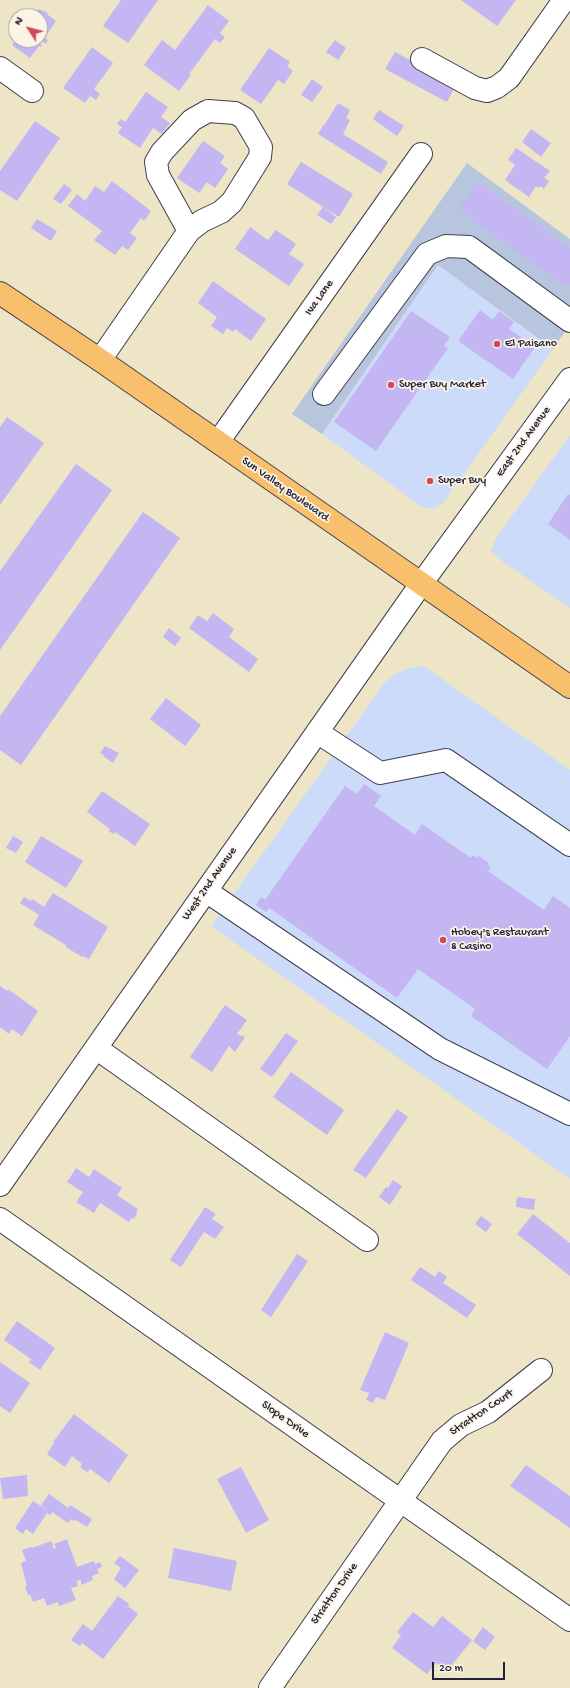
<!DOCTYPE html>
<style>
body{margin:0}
#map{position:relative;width:570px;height:1688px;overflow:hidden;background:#ede5c5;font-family:"Gochi Hand",sans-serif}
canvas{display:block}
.north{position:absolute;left:8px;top:8px;width:40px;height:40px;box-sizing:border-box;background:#fcf5e5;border:1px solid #a5a1a1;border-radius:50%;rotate:306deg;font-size:11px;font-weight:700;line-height:16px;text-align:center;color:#22223b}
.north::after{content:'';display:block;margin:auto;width:14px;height:18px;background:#d1495b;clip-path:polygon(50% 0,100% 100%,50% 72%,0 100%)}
.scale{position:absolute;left:432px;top:1662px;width:73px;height:18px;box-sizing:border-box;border:2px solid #22223b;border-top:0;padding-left:5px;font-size:12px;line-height:14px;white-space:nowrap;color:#22223b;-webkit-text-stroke:3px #fcf5e5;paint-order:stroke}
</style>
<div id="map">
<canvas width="570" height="1688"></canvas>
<div class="north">N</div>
<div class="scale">20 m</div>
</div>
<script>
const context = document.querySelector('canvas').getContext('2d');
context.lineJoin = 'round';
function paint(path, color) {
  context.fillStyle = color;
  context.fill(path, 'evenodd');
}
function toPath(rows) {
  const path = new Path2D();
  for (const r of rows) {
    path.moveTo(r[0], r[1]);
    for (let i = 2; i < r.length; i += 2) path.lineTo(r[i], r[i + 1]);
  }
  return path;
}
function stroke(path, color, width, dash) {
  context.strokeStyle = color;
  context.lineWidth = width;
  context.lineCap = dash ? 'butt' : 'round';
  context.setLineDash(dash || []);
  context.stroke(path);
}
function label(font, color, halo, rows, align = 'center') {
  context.font = font + ' "Gochi Hand",sans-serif';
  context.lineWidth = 3.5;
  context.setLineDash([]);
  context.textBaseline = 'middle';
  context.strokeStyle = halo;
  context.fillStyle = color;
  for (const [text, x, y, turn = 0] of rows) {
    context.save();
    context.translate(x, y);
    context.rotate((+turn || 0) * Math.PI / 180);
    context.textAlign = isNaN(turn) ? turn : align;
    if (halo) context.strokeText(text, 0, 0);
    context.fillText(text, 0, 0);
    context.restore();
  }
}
paint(toPath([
 [438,265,553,349,443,503,432,509,422,507,322,434],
 [570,435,570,608,499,559,491,551,496,538],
 [424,666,570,770,570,1179,211,926,385,682,395,674,409,668]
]), '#ccdbf9');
paint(toPath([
 [467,163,570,239,570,324,553,349,438,265,322,434,292,414]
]), '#b8c5de');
paint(toPath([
 [121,0,158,0,128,43,103,26],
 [461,0,516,0,497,26],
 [208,5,229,21,220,33,225,37,220,43,215,39,189,74,191,75,179,91,144,65,162,40,175,50],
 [39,9,48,13,47,14,56,21,45,37,48,40,46,44,42,41,40,44,42,45,41,47,39,46,30,58,12,45,16,40,40,40,40,16,32,15,35,10,37,11],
 [335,40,346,48,338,60,326,52],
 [92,47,113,63,94,89,100,94,96,100,90,96,85,103,63,88],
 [269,48,290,62,287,66,293,71,284,84,278,80,261,104,240,90],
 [395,52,456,85,447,102,385,69],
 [312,79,323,87,312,102,301,95],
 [146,92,168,107,161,117,170,123,162,134,153,128,140,148,118,133,122,127,117,124,121,119,125,122],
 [338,103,350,110,346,118,350,120,343,134,388,162,381,174,318,134,324,124,326,125,325,124],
 [379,110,404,126,397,136,373,119],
 [35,121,60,138,17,201,0,190,0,171],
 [531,129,551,143,541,157,522,142],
 [203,141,225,156,220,163,228,169,215,188,207,182,199,193,177,178],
 [516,148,550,171,544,178,549,181,544,189,540,186,538,188,536,186,529,197,505,180,515,165,508,160],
 [301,162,353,194,339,217,287,184],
 [112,181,151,211,144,221,141,218,130,233,137,238,128,250,122,246,115,255,94,240,102,231,68,206,77,194,85,201,95,186,104,192],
 [478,182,570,248,570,281,566,287,458,209],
 [64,184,72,190,61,204,53,199],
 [323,207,336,217,331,224,317,215],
 [37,219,57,231,51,241,31,228],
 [250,227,268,240,276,230,296,244,289,254,304,264,289,286,235,249],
 [213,281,266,319,251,341,235,329,233,332,227,328,223,334,211,326,217,317,198,303],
 [480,310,493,320,499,311,514,322,509,329,535,347,513,379,458,341],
 [411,311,450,337,444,346,448,348,376,451,334,422],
 [7,417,44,443,0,505,0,427],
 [76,464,112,490,0,650,0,571],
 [568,494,570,495,570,540,548,524],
 [143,512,180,538,21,765,0,750,0,716],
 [213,613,234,629,229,637,258,659,249,672,189,628,198,615,207,621],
 [169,628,181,638,175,646,163,637],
 [166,698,201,725,185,746,150,719],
 [105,746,119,753,113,763,103,756,104,755,100,753],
 [364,784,381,796,374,806,415,835,422,824,471,858,473,855,477,858,479,856,489,863,487,865,491,867,488,871,544,910,553,896,570,908,570,1036,547,1069,471,1016,475,1009,418,969,397,998,269,908,266,912,256,905,261,897,265,900,345,786,357,794],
 [102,791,150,824,135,846,115,832,113,834,109,831,110,829,87,812],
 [13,836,23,842,16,853,6,848],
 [41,836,83,861,66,888,25,862],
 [53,893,108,927,89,959,83,956,82,957,66,947,66,945,33,925,39,915,20,903,24,897,31,901,32,899,44,907],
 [0,986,7,991,8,989,38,1011,22,1036,12,1029,9,1034,0,1027],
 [225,1005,247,1020,237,1034,245,1037,235,1052,229,1046,212,1072,190,1057],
 [286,1033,298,1041,272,1077,260,1069],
 [291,1072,344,1110,327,1135,273,1097],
 [397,1109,408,1117,366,1178,353,1170],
 [76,1168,89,1177,94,1169,122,1188,117,1195,138,1209,136,1212,137,1214,134,1219,131,1218,129,1222,100,1203,94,1213,76,1202,83,1192,67,1182],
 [393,1180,402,1186,390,1205,379,1197,386,1187,388,1188],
 [517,1197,535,1199,534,1210,516,1207],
 [205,1207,216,1214,212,1219,224,1227,215,1239,204,1232,181,1267,170,1260],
 [533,1214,570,1243,570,1276,517,1234],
 [481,1216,492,1224,486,1232,475,1224],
 [297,1254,308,1261,271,1317,261,1310],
 [420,1267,435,1277,439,1271,447,1277,443,1283,476,1305,467,1318,411,1280],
 [17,1321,55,1348,40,1370,29,1362,31,1359,4,1340],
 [385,1332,409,1343,385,1400,376,1397,373,1403,366,1400,369,1393,360,1390],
 [0,1362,30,1383,10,1413,0,1406],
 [74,1414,128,1455,109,1483,90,1469,87,1472,80,1467,82,1464,72,1456,65,1467,47,1454,54,1443,53,1442],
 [526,1465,570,1496,570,1528,510,1486],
 [241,1467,269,1520,246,1533,217,1479],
 [27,1475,28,1496,3,1499,0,1478],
 [49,1494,68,1508,70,1505,92,1519,87,1527,76,1520,74,1521,71,1519,68,1523,52,1512,50,1515,47,1513,33,1534,26,1529,23,1534,15,1528,33,1501,49,1511,41,1505],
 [67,1539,77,1567,94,1561,95,1564,100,1562,102,1567,97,1569,99,1573,92,1576,93,1580,81,1585,81,1580,77,1581,78,1586,71,1588,76,1600,59,1606,58,1602,47,1606,44,1598,33,1602,30,1594,28,1595,25,1586,27,1586,21,1563,26,1561,22,1550,31,1547,32,1548,51,1541,54,1549,56,1548,54,1544],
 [174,1548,237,1561,231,1591,168,1578],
 [120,1556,139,1570,125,1588,114,1579,121,1568,114,1563],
 [118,1596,129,1604,126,1608,128,1606,138,1614,103,1659,82,1643,80,1646,71,1640,83,1624,92,1631],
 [413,1612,433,1627,442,1616,472,1640,447,1671,436,1663,427,1674,392,1648,401,1635,397,1632],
 [483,1627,495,1637,485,1650,473,1641]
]), '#c3b6f3');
const minor = toPath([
 [422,59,475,88,487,91,497,87,509,78,564,0],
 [0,68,32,91],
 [100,360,189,231,202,221,221,212,232,202,260,157,261,147,244,118,235,113,208,111,192,120,162,152,156,162,158,175,189,231],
 [324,394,427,254,446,246,469,247,570,321],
 [218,442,421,154],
 [317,732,380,773,446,760,570,845],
 [206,891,440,1049,570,1114],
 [96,1048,367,1240],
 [0,1185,421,584,570,379],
 [0,1219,570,1620],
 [270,1688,442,1441,461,1425,488,1412,541,1370]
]);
const major = toPath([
 [0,293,100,360,570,687]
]);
stroke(minor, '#403f50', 24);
stroke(major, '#403f50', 24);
stroke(minor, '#fff', 22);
stroke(major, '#f8bf6c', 22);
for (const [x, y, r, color] of [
 [497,344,4,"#d1495b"],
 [391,385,4,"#d1495b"],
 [430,481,4,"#d1495b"],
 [443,940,4,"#d1495b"]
]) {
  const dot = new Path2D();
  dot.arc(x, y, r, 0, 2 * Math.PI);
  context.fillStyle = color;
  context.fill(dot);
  stroke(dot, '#fcf5e5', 1.5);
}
label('12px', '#22223b', '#fcf5e5', [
 ["Iva Lane",320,298,-55],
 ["East 2nd Avenue",524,442,-54],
 ["Sun Valley Boulevard",285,490,35],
 ["West 2nd Avenue",210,884,-55],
 ["Stratton Court",482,1413,-34],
 ["Slope Drive",285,1420,35],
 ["Stratton Drive",335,1594,-55]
]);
label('12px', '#22223b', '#fcf5e5', [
 ["El Paisano",505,344],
 ["Super Buy Market",399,385],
 ["Super Buy",438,481],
 ["Hobey's Restaurant",451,933],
 ["& Casino",451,947]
], 'left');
</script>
